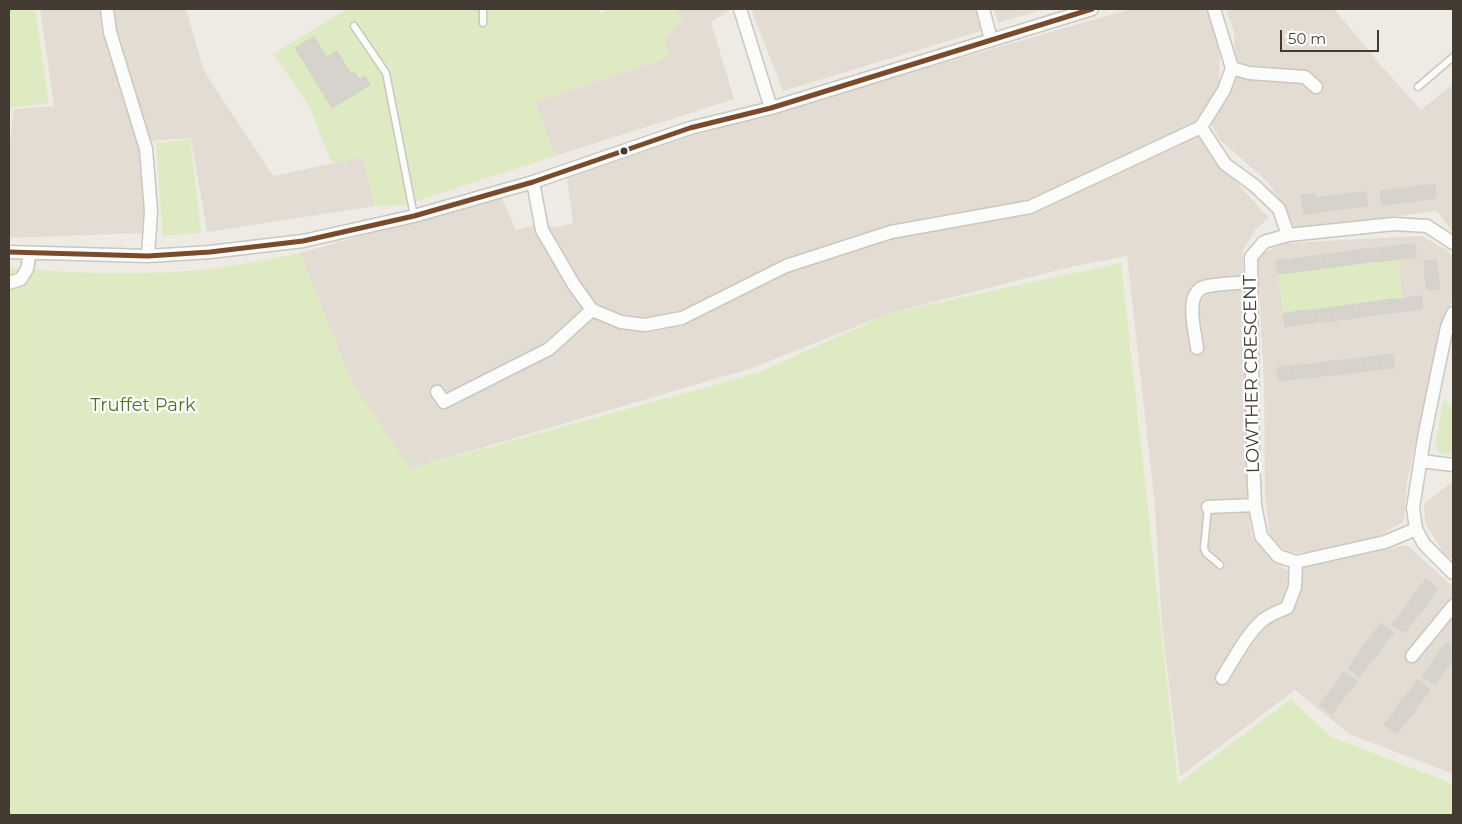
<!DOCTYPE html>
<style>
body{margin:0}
#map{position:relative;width:1462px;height:824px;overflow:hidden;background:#eeebe5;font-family:Montserrat,sans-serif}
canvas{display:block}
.frame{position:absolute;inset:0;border:10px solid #433b32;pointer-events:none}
.scale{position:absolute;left:1280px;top:30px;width:99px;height:22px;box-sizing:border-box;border:2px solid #433b32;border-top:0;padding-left:6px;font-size:15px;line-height:18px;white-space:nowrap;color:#433b32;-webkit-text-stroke:4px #fff;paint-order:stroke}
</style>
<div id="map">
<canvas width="1462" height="824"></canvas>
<div class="frame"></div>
<div class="scale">50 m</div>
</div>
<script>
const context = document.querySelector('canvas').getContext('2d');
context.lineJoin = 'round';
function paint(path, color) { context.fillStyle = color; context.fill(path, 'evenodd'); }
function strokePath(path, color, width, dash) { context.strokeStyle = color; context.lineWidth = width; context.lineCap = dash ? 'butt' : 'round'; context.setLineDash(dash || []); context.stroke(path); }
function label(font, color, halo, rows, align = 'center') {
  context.font = font + ' Montserrat,sans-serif'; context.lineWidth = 4.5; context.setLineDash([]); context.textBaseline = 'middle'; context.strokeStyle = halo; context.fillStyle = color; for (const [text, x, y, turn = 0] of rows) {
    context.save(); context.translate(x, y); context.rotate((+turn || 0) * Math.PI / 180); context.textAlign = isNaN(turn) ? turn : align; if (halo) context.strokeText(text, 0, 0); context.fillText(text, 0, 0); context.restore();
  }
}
paint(new Path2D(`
 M40 9H186L204 71 273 176 363 157 375 206 207 232 191 138 150 141 142 233 9 238V148L14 109 54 106Z
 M675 9H732L711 22 734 99 555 156 535 102 668 57 665 39 681 18Z
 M751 9H975L984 30 783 91Z
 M994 9H1043L998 23Z
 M1131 9H1209L1220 43 1219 86 1200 133 1225 170 1269 218 1255 230 1243 250 1242 299 1251 536 1285 570 1407 545 1453 587V774L1349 734 1295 690 1180 776 1162 625 1155 507 1127 256 1066 268 890 313 752 368 410 469 352 384 300 253 501 197 516 230 537 225 557 227 573 223 567 178 694 135Z
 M1226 9H1334L1378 62 1421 110 1453 84V233L1437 211 1296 229 1268 182 1220 140 1211 123 1236 76 1234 31Z
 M1422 236 1446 250 1453 257V301L1446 311 1407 481 1404 521 1375 539 1318 552 1288 553 1270 538 1265 495 1264 385 1258 263 1261 254 1285 243Z
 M1453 481V560L1444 554 1425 522 1424 504Z`), '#e3dcd2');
paint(new Path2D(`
 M9 9H35L49 103 9 108Z
 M348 9H596L602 13 609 9H675L681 18 665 39 668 57 535 102 555 156 404 205 375 206 363 157 332 164 309 105 273 54Z
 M190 139 201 233 163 236 156 143Z
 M300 253 352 384 410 469 758 373 890 313 1121 263 1178 784 1291 699 1331 737 1453 784V815H9V267C75 274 144 276 210 269 240 265 270 259 300 253Z
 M1398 259 1403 299 1283 314 1278 274Z
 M1444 398 1453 411V454L1439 453 1435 446Z`), '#deeac2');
const building = new Path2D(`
 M314 37 327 57 337 51 351 74 354 72 359 79 365 76 370 85 332 108 295 48Z
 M1435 185 1436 198 1423 200 1421 186Z
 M1421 186 1423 200 1409 202 1407 188Z
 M1407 188 1409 202 1395 203 1393 190Z
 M1393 190 1395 203 1382 205 1380 191Z
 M1366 192 1368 206 1350 208 1348 194Z
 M1315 194V198H1319L1321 212 1304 214 1301 195Z
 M1348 194 1350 208 1335 210 1333 196Z
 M1333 196 1335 210 1321 212 1319 198Z
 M1415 244 1416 257 1398 259 1396 246Z
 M1396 246 1398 259 1384 261 1382 248Z
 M1382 248 1384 261 1369 262 1367 249Z
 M1367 249 1369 262 1355 264 1353 251Z
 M1353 251 1355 264 1340 266 1338 253Z
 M1338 253 1340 266 1325 268 1324 255Z
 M1324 255 1325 268 1311 270 1309 257Z
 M1309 257 1311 270 1296 272 1295 259Z
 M1295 259 1296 272 1278 274 1276 261Z
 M1436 260 1438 274 1425 276 1424 262Z
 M1438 274 1440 289 1427 290 1425 276Z
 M1421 296 1423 309 1405 311 1403 299Z
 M1403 299 1405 311 1390 313 1388 300Z
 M1388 300 1390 313 1375 315 1374 302Z
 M1374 302 1375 315 1361 317 1359 304Z
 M1359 304 1361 317 1347 319 1345 306Z
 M1345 306 1347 319 1332 321 1330 308Z
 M1330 308 1332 321 1317 322 1316 310Z
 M1316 310 1317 322 1303 324 1301 311Z
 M1301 311 1303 324 1285 327 1283 314Z
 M1393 355 1394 368 1380 369 1378 356Z
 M1378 356 1380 369 1365 371 1364 358Z
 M1364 358 1365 371 1351 373 1349 360Z
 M1349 360 1351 373 1336 375 1335 361Z
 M1335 361 1336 375 1322 376 1320 363Z
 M1320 363 1322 376 1307 378 1306 365Z
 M1306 365 1307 378 1293 379 1291 366Z
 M1291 366 1293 379 1278 381 1277 368Z
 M1426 579 1438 589 1430 600 1418 590Z
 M1418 590 1430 600 1422 611 1409 602Z
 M1409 602 1422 611 1413 622 1401 613Z
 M1401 613 1413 622 1405 633 1392 624Z
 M1381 623 1394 633 1385 644 1373 634Z
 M1373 634 1385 644 1377 655 1364 646Z
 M1447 642 1453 647V660L1451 663 1439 653Z
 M1364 646 1377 655 1368 666 1356 657Z
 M1439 653 1451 663 1443 674 1431 665Z
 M1356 657 1368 666 1360 677 1348 668Z
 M1431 665 1443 674 1435 685 1422 676Z
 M1344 672 1357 681 1349 692 1336 683Z
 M1418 680 1430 690 1422 701 1410 691Z
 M1336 683 1349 692 1340 703 1328 694Z
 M1410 691 1422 701 1414 712 1401 702Z
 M1328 694 1340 703 1332 714 1319 705Z
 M1401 702 1414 712 1405 723 1393 714Z
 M1393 714 1405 723 1397 734 1384 725Z`);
paint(building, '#d6d2cc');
strokePath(building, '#d6d2cb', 1);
const service = new Path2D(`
 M483 9V23
 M354 26 386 73 414 216
 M1418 87 1453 57
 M1208 507 1204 548 1206 553 1220 565`);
const minor = new Path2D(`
 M107 9 110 32 146 149 151 211 148 256
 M740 9 771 108
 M983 9 991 40
 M1232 68 1249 73 1305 77 1316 87
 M1201 127 1225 164 1255 186 1279 209 1288 235
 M533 182 542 230 574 285 592 310 621 322 645 325 682 318 786 266 891 232 1030 207 1201 127 1224 90 1232 68 1214 9
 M9 252 148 256 210 252 303 241 414 216 533 182 690 128 771 108 1092 9
 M9 283 21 279 27 269 30 253
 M1453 313 1447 327 1437 374 1424 438 1413 508 1416 529 1424 544 1453 573
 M1197 348C1195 331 1184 294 1204 287 1212 284 1240 283 1251 282
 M437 392 444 402 549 349 592 310
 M1421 461 1453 465
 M1208 507 1255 505
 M1416 529 1385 542 1296 562 1278 556 1261 536 1255 505 1253 460 1251 257 1264 242 1288 235 1394 224 1427 226 1453 243
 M1412 656 1453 606
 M1222 678C1233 661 1247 633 1263 620 1271 614 1279 611 1287 608L1295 587 1296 562`);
strokePath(service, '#cac7c1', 9);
strokePath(minor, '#cac7c1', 15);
strokePath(service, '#fcfcfb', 6);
strokePath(minor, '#fcfcfb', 12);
strokePath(new Path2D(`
 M9 252 148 256 210 252 303 241 414 216 533 182 690 128 771 108 1092 9`), '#7a4b2a', 5);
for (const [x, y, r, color] of [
 [624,151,4.5,"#433b32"]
]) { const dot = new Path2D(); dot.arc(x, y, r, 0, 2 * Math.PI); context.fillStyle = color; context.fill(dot); strokePath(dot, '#fff', 2); }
label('18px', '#433b32', '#fff', [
 ["LOWTHER CRESCENT",1252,374,-91]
]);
label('18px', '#487822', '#fff', [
 ["Truffet Park",143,406]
]);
</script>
